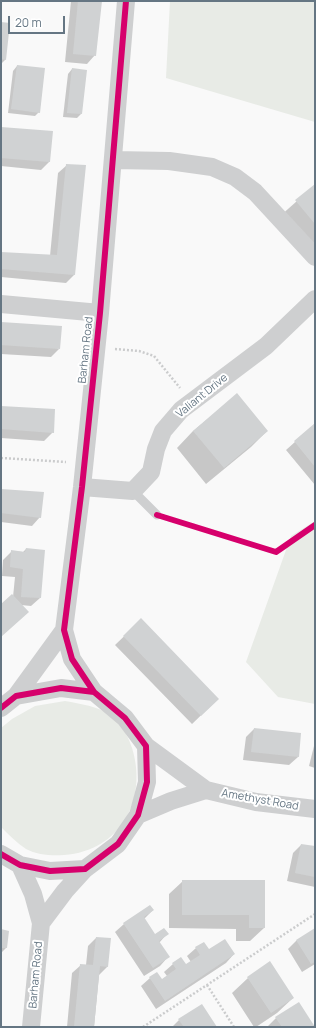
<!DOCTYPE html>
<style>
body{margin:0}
#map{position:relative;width:316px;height:1028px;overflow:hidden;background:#f9f9f9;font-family:Manrope,sans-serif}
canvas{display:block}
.frame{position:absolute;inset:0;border:2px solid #657683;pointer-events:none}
.scale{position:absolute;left:8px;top:16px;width:57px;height:18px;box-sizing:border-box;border:2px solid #657683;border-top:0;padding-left:5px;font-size:12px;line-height:14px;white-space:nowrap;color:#657683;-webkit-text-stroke:3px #fff;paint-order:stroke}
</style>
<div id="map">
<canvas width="316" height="1028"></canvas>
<div class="frame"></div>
<div class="scale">20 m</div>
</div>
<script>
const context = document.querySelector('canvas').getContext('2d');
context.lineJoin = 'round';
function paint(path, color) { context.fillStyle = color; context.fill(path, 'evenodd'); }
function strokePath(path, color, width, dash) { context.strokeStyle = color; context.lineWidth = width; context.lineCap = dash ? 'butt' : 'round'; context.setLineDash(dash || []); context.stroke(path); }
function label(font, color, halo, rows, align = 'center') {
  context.font = font + ' Manrope,sans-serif'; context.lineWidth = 4; context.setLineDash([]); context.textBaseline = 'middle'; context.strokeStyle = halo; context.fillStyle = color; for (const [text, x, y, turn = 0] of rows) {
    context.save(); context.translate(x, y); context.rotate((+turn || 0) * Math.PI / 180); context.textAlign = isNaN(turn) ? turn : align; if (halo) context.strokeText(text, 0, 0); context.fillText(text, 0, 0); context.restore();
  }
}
paint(new Path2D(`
 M170 1H315V122L166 78Z
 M315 521V704L278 697 246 662 291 536Z
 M65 701C81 704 97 706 111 715 121 722 128 736 132 748 148 799 121 851 64 855 52 856 37 855 26 849 17 843 9 835 1 827V728L12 719 35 706Z`), '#e8ebe6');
paint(new Path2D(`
 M71 1H101L95 55 87 64 65 62Z
 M1 23 5 60 1 64Z
 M17 66 39 112 35 116 8 113 13 71Z
 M72 69 81 114 77 118 63 117 68 74Z
 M1 128 50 161 41 170 1 166Z
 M67 165 85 166 74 275 66 283 1 277V253L50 256 58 173Z
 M315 185V245L279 217Z
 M1 323 59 349 51 357 1 354Z
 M237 395 267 431 251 447 206 484 177 448 193 431Z
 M1 407 53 432 44 441 1 438Z
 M314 425 315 426V485L286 450Z
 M1 490 40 517 32 526 1 522Z
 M26 549 40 598 31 606 21 605 1 637V605L13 597 15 577 2 576 3 560 12 551 23 552Z
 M141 620 218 699 192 724 115 645Z
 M254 729 300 734 298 757 289 765 243 760 246 737Z
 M315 742V768L309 766Z
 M301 845 315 847V887L287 881 293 853Z
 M183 881H264V928L250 941H236V929L169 928V894Z
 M150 906 153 910 144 919 154 936 167 934 159 943 168 957 160 966 144 976 115 932 124 924Z
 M315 929V964L302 972 288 949 296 941Z
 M1 930 6 948 1 953Z
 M96 938 108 966 99 975 94 1027H67L72 973 81 965H86L88 946Z
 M196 948 234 954 226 963 156 1009 141 986 150 978 162 980 167 976 164 972 173 964 186 965 191 962 187 956Z
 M248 978 293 998 277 1013 256 1027H254L232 993Z
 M276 1018 314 1027H267Z
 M179 1020 216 1027H172Z`), '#0003');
paint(new Path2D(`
 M78 1H102L96 56 73 54Z
 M1 22 10 23 6 60 1 59Z
 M17 65 45 68 40 113 11 109Z
 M72 68 87 70 82 114 67 113Z
 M1 127 53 131 50 162 1 158Z
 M66 164 86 165 75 275 1 269V252L57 255Z
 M315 184V224L295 200Z
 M1 322 62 326 60 349 1 345Z
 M237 393 268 431 224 468 193 431Z
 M1 406 55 409 54 433 1 429Z
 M315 423V467L294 441Z
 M1 489 44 492 41 518 1 513Z
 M26 548 45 550 41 598 21 597 23 569 10 567 11 550 25 552Z
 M12 594 29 612 1 637V604Z
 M141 618 219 699 201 716 123 636Z
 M254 728 301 733 299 757 251 752Z
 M301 844 315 846V877L295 873Z
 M182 880H265V928H249V915H182Z
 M150 905 154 910 144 917 155 934 164 928 169 934 159 941 170 957 153 968 123 923Z
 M315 928V962L311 964 296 940Z
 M1 929 9 931 7 948H1Z
 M96 937 111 938 108 967 100 966 94 1027H74L80 964 93 965Z
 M225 939 235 954 165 1001 149 977 157 972 162 979 176 969 172 963 181 957 186 964 200 955 195 947 204 942 209 949Z
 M270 961 294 998 271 1013 247 977Z
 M299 1002 315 1027H282L275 1017Z
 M202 1004 217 1027H184L178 1019Z`), '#d0d2d3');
strokePath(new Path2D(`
 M115 349 139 351 154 356 180 388
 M1 458 66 462
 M207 985 234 1027
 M143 1027 315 914`), '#cbcccd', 2.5, [2, 2]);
strokePath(new Path2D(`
 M133 491 157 515`), '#cecfd0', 9);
strokePath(new Path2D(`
 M114 160 169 161 212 167 235 177 255 192 315 257
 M1 304 100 313
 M82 487 133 491 151 472 156 449 163 431 181 410 266 346 315 299
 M94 692 72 659 64 630 82 487 100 313 126 1
 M16 696 64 630
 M1 708 16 696 61 688 94 692 125 718 146 746 147 782 138 815 118 844 85 869 50 871 20 865 1 854
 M146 746 206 790 256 802 315 809
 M138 815 171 801 206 790
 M20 865 33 894 41 923 31 1027
 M41 923 65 891 85 869`), '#cecfd0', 18);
strokePath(new Path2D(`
 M157 515 276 552 315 525
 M94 692 72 659 64 630 82 487 100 313 126 1
 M1 708 16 696 61 688 94 692 125 718 146 746 147 782 138 815 118 844 85 869 50 871 20 865 1 854`), '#d6006c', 6);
label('11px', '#657683', '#fff', [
 ["Barham Road",86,350,-84],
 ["Valiant Drive",202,396,-39],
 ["Amethyst Road",260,800,10],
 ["Barham Road",36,975,-85]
]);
</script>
